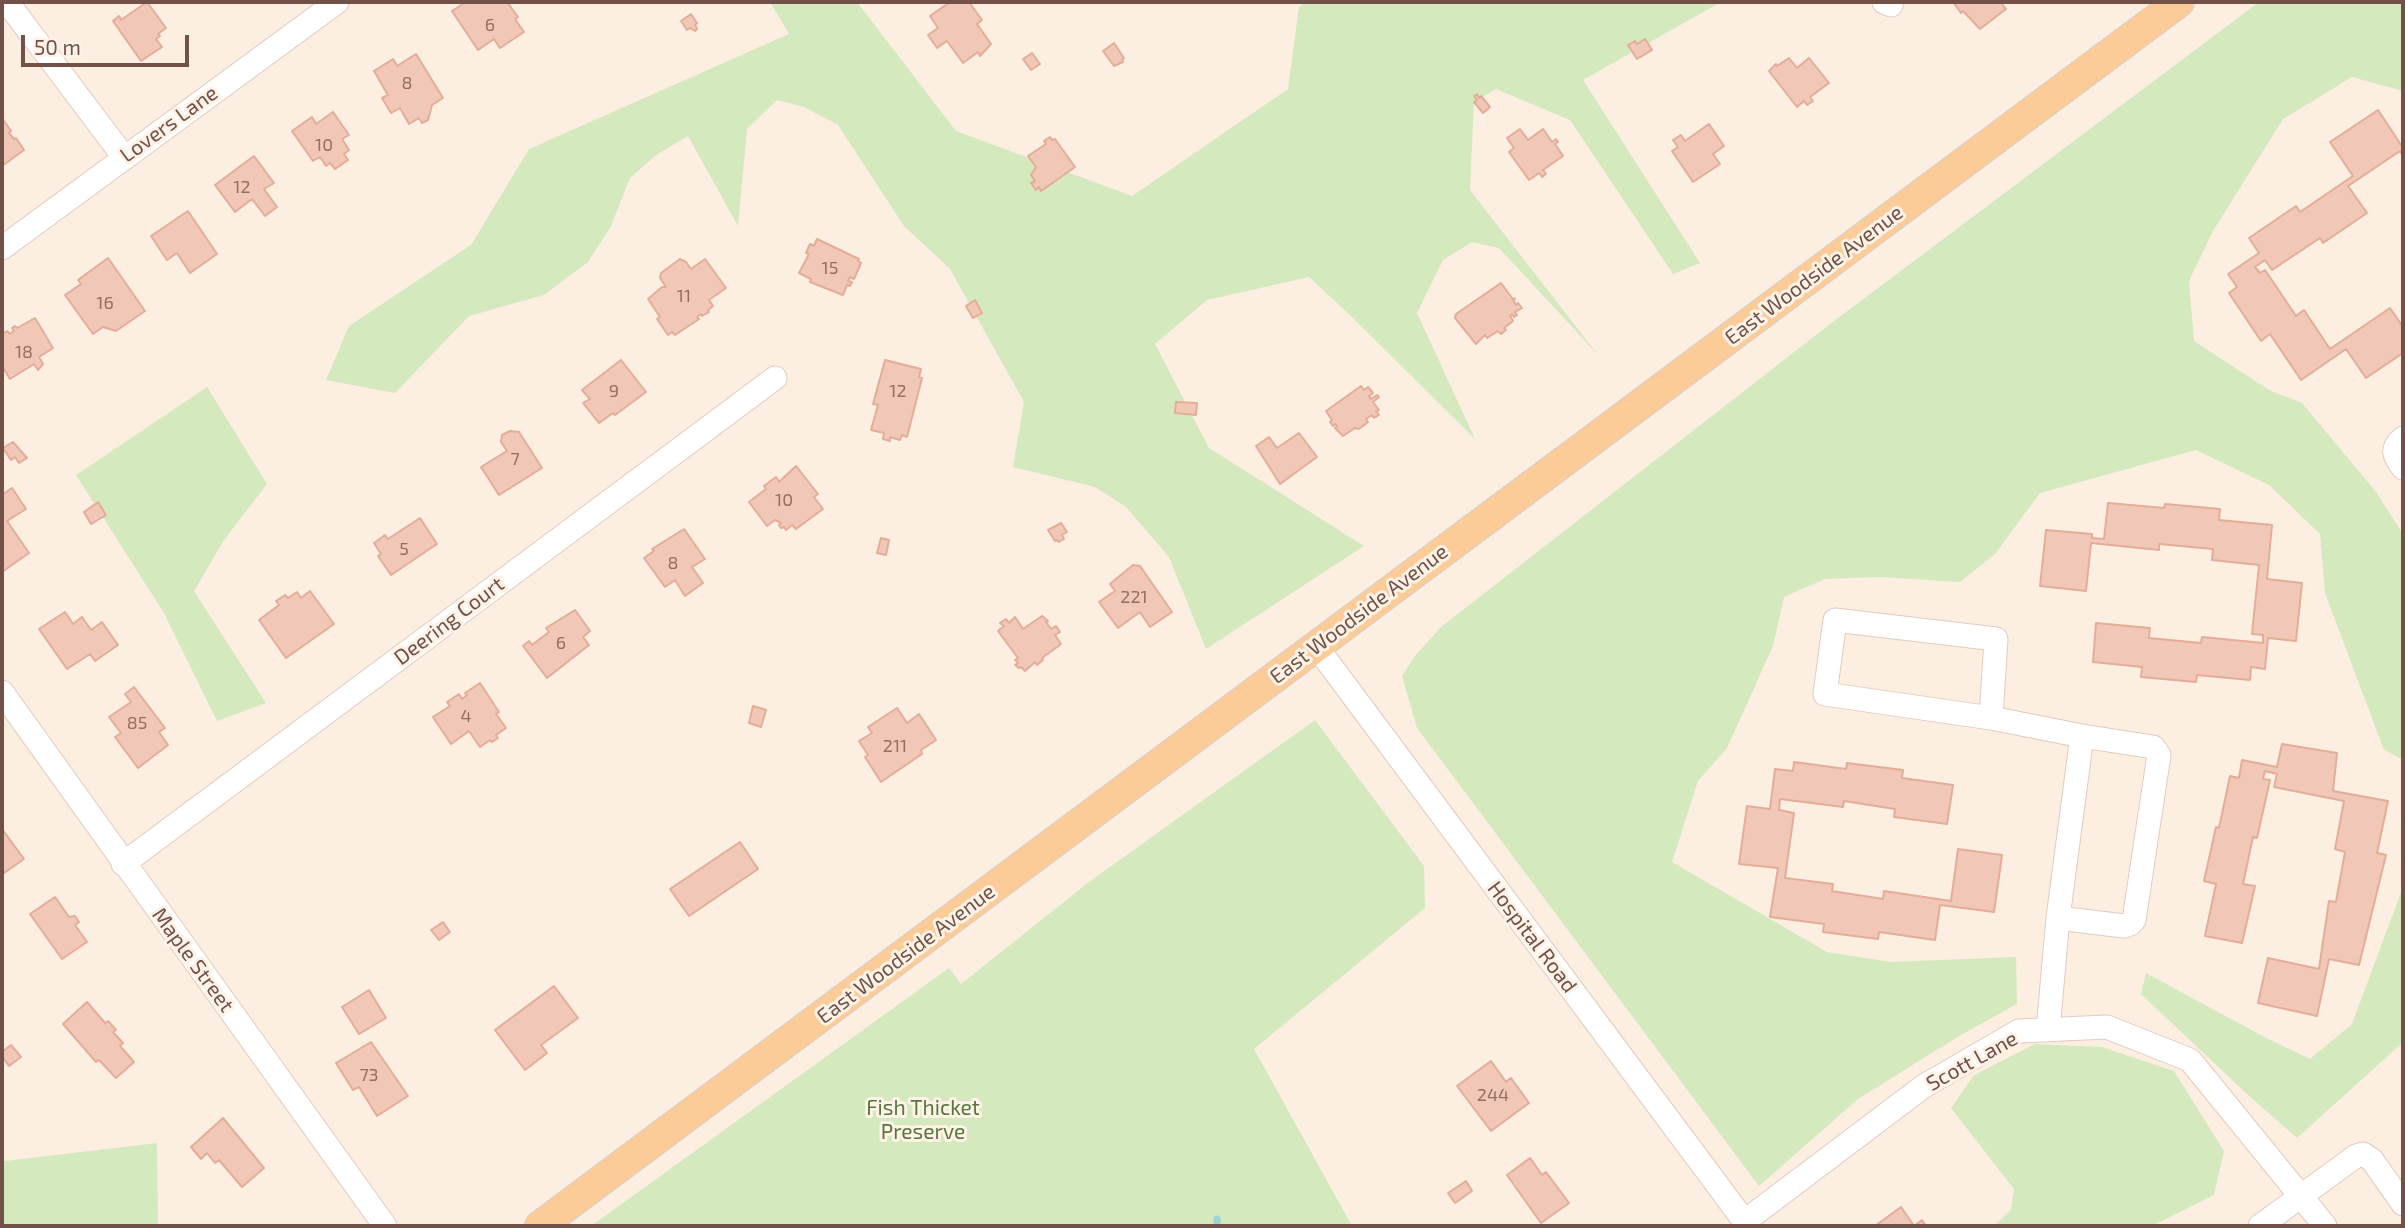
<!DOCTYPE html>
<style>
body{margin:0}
#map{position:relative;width:2405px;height:1228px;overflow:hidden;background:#fceee0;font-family:"Exo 2",sans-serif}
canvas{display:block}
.frame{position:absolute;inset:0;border:4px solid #725248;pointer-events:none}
.scale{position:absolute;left:21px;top:35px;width:168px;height:32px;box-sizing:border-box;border:4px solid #725248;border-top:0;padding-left:9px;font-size:21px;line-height:24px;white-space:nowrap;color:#725248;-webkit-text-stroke:5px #fff2e6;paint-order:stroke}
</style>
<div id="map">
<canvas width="2405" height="1228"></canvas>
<div class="frame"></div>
<div class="scale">50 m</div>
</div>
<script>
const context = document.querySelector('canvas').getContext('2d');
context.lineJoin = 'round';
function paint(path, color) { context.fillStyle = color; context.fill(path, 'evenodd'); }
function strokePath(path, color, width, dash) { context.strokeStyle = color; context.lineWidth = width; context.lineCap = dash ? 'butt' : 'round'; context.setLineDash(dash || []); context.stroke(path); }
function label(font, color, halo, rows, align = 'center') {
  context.font = font + ' "Exo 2",sans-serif'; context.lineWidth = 6; context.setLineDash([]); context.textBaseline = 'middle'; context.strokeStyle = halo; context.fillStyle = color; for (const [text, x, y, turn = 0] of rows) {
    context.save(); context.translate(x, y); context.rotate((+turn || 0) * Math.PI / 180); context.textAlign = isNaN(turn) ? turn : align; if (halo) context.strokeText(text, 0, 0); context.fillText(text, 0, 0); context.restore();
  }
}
paint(new Path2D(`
 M770 2H857L956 131 1132 196 1288 89 1299 7 1305 2H1721L1583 80 1700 263 1673 274 1570 120 1496 89 1474 102 1470 190 1598 355 1499 248 1472 242 1443 260 1417 313 1475 439 1352 317 1309 277 1207 300 1155 344 1209 448 1364 546 1206 649 1169 557 1126 507 1095 487 1013 467 1024 402 950 269 904 226 838 125 804 107 777 100 747 129 738 226 688 136 656 155 630 178 610 228 588 262 544 295 469 316 395 393 326 380 349 326 471 245 529 149 789 34Z
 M2259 2H2403V91L2352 77 2283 119 2213 231 2189 281 2194 341 2269 390 2302 403 2376 492 2403 534V766V760L2384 750 2325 593 2320 534 2269 485 2196 450 2040 493 1995 554 1960 582 1881 577 1825 579 1784 597 1773 646 1727 748 1698 781 1672 862 1827 952 1891 962 2016 957 2017 1004 1959 1036 1858 1099 1759 1186 1417 728 1402 676 1415 656 1441 627 1830 324Z
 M207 387 267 484 224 540 194 591 266 703 217 721 164 613 76 475Z
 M1315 720 1424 866 1425 908 1254 1049 1352 1226H591L949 968 961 984 1089 882Z
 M2403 887V1023L2401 1044 2297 1138 2249 1096 2141 994 2146 973 2268 1039 2310 1059 2352 1024Z
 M2035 1044 2102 1047 2174 1071 2224 1151 2214 1195 2152 1226H1994L2011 1210 2014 1189 1951 1108 1974 1075Z
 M157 1143 158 1226H2V1159L5 1161Z`), '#d5e9bf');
strokePath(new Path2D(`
 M1217 1226V1219`), '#9bd4d7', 7);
const building = new Path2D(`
 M147 2 166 28 158 34 160 36 156 39 162 47 141 61 113 21 119 16 121 20Z
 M466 2H507L518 17 515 19 524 32 500 48 494 39 478 50 452 11Z
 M950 2H969L982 20 977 24 991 44 980 56 978 52 963 63 947 41 937 48 928 35 938 28 930 16Z
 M1953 2H2000L2006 9 1980 29 1963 11 1961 13Z
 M691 14 697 23 695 25 697 29 695 31 690 28 687 30 681 21Z
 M1645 39 1652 50 1637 59 1628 45 1635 41 1637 44Z
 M1114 43 1124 58 1122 60 1123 62 1114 66 1103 51Z
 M1032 53 1040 64 1031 70 1023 59Z
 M416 54 443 98 432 105 428 120 422 123 419 118 409 124 400 108 391 113 382 98 388 95 374 71 393 59 397 66Z
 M1789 58 1797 68 1809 58 1829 83 1810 97 1813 101 1807 105 1804 101 1797 107 1769 71 1776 64 1777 66Z
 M1477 94 1479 98 1481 96 1490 107 1483 113 1474 102 1477 100 1474 96Z
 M2378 110 2403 148V156L2400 151 2348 186 2367 213 2323 243 2320 238 2272 270 2265 260 2255 267 2260 273 2265 270 2296 316 2304 310 2330 349 2390 308 2403 327V353L2366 378 2346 349 2301 380 2270 334 2261 341 2229 293 2237 287 2228 274 2259 253 2249 238 2296 206 2300 212 2353 176 2330 142Z
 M333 112 349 135 342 139 349 150 344 154 348 160 335 169 330 163 326 166 320 157 313 161 292 131 312 117 316 124Z
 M2 118 11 131 9 133 14 139 16 138 24 150 2 166Z
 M1709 124 1724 146 1713 154 1720 164 1693 182 1672 151 1678 147 1673 140 1681 135 1685 141Z
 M1520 129 1528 140 1543 129 1552 142 1556 139 1558 142 1555 144 1563 156 1543 170 1546 174 1542 177 1539 173 1529 180 1509 152 1514 148 1507 138Z
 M1050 137 1052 140 1055 139 1075 167 1041 191 1039 187 1036 190 1031 183 1035 181 1031 175 1036 167 1028 156 1046 144 1044 141Z
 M254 156 274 183 264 189 277 207 265 216 252 199 235 212 215 185Z
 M188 211 217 254 190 273 177 253 167 260 151 236Z
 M817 239 859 259 858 261 861 263 854 279 850 277 848 281 852 282 850 286 847 285 843 295 810 282 811 279 799 273 809 254 806 253 810 244 814 246Z
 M108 258 145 311 116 331 103 327 93 334 65 295 81 284 78 280Z
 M680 259 686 262 691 269 705 259 726 288 709 300 713 306 708 310 709 312 702 316 701 314 697 317 699 319 675 335 672 332 668 335 657 319 660 317 648 299 662 287H666L660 278 661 273Z
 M1501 283 1512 298 1515 299 1513 300 1516 305 1518 303 1522 308 1515 312 1517 315 1514 317 1512 314 1510 316 1513 321 1504 328 1506 330 1501 334 1498 331 1487 338 1485 335 1476 344 1455 318 1456 314Z
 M975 300 982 313 973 318 966 306Z
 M35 318 53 348 39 357 43 364 38 370 34 364 10 379 2 366V334L7 331 10 334 14 331 12 328 15 326 17 328Z
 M621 360 646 392 615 415 613 413 599 423 583 403 590 399 582 390Z
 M885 360 921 369 919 377 922 378 907 437 902 435 900 440 890 437V441L883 439 884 433 871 430 878 405 873 404Z
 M1361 386 1364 390 1368 387 1373 393 1369 396 1371 399 1377 395 1379 397 1373 402 1379 410 1376 411 1379 415 1374 418 1372 415 1366 419 1368 422 1359 429 1355 428 1343 436 1335 428 1337 426 1335 424 1333 426 1330 422 1332 420 1326 411Z
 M1176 402 1197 403 1196 415 1175 413Z
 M510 431 519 432 542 468 499 495 481 467 507 451 501 442 502 435Z
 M1299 433 1317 457 1280 484 1256 446 1269 437 1277 448Z
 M13 442 27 458 19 463 15 457 11 460 3 448Z
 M796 466 818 494 814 497 823 509 796 529 792 525 786 530 784 527 781 528 779 525 781 523 775 520 767 526 749 502 766 489 764 486 776 477 779 482Z
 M12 488 26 509 7 521 29 553 2 572V495Z
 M98 502 106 515 91 524 84 512Z
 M2108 503 2164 508 2165 504 2220 509 2219 520 2272 525 2267 579 2302 583 2296 641 2268 638 2265 669 2251 667 2250 680 2197 675 2196 682 2141 677 2142 667 2093 662 2096 623 2150 628 2149 638 2201 643 2202 637 2263 643V635L2252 634 2259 565 2212 560 2213 549 2159 544V550L2091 543 2086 591 2040 586 2046 530 2092 534V538L2104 539Z
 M420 518 437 544 391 575 378 556 381 554 374 543 385 535 388 539Z
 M1061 523 1067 532 1062 535 1064 539 1059 542 1057 540 1055 541 1048 530Z
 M684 529 705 559 692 567 703 583 685 596 675 580 665 587 644 558 654 551 652 549Z
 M881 538 889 540 886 555 877 553Z
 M1133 565 1140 566 1172 612 1150 627 1140 612 1118 628 1099 602 1115 591 1110 584Z
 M310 591 334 624 286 658 259 620 279 605 276 601 285 595 288 598 297 592 301 598Z
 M575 610 590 631 583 637 589 645 547 678 523 646 529 641 532 645 549 632 546 628Z
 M65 612 73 624 82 617 91 630 102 622 118 645 95 661 90 654 67 669 39 629Z
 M1042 616 1048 621 1046 622 1051 629 1056 626 1060 632 1055 635 1061 644 1042 658 1043 660 1037 665 1035 662 1025 671 1021 667 1019 668 1015 665 1018 663 1015 660 1018 658 998 631 1004 626 1000 623 1006 619 1009 623 1015 617 1023 629Z
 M480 683 499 712 496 714 506 728 496 735 498 738 492 742 490 740 480 747 469 731 451 744 433 717 450 706 447 702 459 694 462 699 467 695 465 693Z
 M134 687 165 728 159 732 168 745 138 768 115 737 121 733 109 717 131 702 125 694Z
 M753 706 766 710 761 727 749 723Z
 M897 708 907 723 919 714 936 740 921 750 922 754 881 782 865 757 868 755 859 741 872 733 868 727Z
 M2282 744 2337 753 2333 791 2388 801 2377 853 2386 855 2359 965 2329 959 2317 1016 2258 1003 2268 958 2319 969 2329 901 2336 902 2345 852 2335 849 2344 801 2274 787 2277 774 2265 771 2263 779 2270 780 2257 838 2253 837 2243 884 2255 886 2242 943 2205 936 2216 884 2204 881 2216 827 2219 828 2230 776 2239 778 2242 760 2277 767Z
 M1794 762 1846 769 1847 763 1903 770 1902 778 1953 785 1947 824 1894 817 1895 809 1844 801 1843 807 1780 799 1779 810 1794 813 1785 878 1833 884 1832 891 1883 899 1884 891 1951 901 1958 849 2002 855 1994 912 1940 905 1935 940 1879 932 1878 939 1823 932 1824 924 1770 917 1778 868 1739 864 1747 806 1770 809 1775 769 1793 771Z
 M2 829 24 859 4 873 2 869Z
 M740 842 758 869 689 916 670 889Z
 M55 897 69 917 75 916 79 922 75 925 87 942 62 959 30 914Z
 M443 922 450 932 439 940 431 930Z
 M554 986 578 1018 541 1045 547 1053 525 1070 495 1030Z
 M369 990 386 1018 359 1034 342 1007Z
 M87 1002 105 1023 108 1021 116 1030 113 1032 123 1043 120 1046 134 1062 116 1078 99 1060 96 1062 63 1024Z
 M371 1042 408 1096 377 1116 359 1087 353 1090 336 1063Z
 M11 1045 21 1057 9 1066 2 1056V1052Z
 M1491 1061 1506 1082 1511 1078 1529 1103 1491 1131 1457 1086Z
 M223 1118 264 1168 242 1187 219 1160 215 1163 207 1153 201 1159 191 1147Z
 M1530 1158 1542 1175 1546 1172 1569 1203 1541 1223 1507 1175Z
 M1466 1181 1472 1191 1455 1203 1448 1193Z
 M1901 1207 1914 1226 1922 1220 1926 1226H1875Z`);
paint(building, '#f1c8b8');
strokePath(building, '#e4ad98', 2);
const minor = new Path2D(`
 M7 2 124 157
 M1884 2 1891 5
 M2 248 337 2
 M2403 438C2390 449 2394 455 2403 468
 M1316 646 1748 1226
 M2 692 385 1226
 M1991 718 1996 639 1835 620 1825 694 1991 718 2082 736 2153 747 2159 755 2134 920 2130 924 2124 926 2058 918 2048 1030
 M123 864 775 378
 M2058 918 2082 736
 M1745 1221 1924 1086 2019 1031 2107 1027 2190 1060 2325 1226
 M2260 1226 2356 1156 2363 1154 2372 1160 2403 1204`);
const major = new Path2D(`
 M540 1226 2179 2`);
strokePath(minor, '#e2cbbf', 25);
strokePath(major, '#d8cfcc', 32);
strokePath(minor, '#fff', 23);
strokePath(major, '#fbcb98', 30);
label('18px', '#927064', null, [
 ["6",490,25],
 ["8",407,83],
 ["10",324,145],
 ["12",242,187],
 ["15",830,268],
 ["11",684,296],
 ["16",105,303],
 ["18",24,352],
 ["9",614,391],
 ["12",898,391],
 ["7",515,459],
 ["10",784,500],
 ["5",404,549],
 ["8",673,563],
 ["221",1134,597],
 ["6",561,643],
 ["4",466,716],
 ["85",137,723],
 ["211",895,746],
 ["73",369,1075],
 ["244",1493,1095]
]);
label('21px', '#725248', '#fff2e6', [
 ["Lovers Lane",169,124,-36],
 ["East Woodside Avenue",1814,275,-37],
 ["East Woodside Avenue",1359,614,-37],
 ["Deering Court",449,621,-37],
 ["Hospital Road",1532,937,53],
 ["East Woodside Avenue",906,954,-37],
 ["Maple Street",193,960,54],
 ["Scott Lane",1972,1061,-29]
]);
label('21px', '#567840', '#fff2e6', [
 ["Fish Thicket",923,1108],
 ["Preserve",923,1132]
]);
</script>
